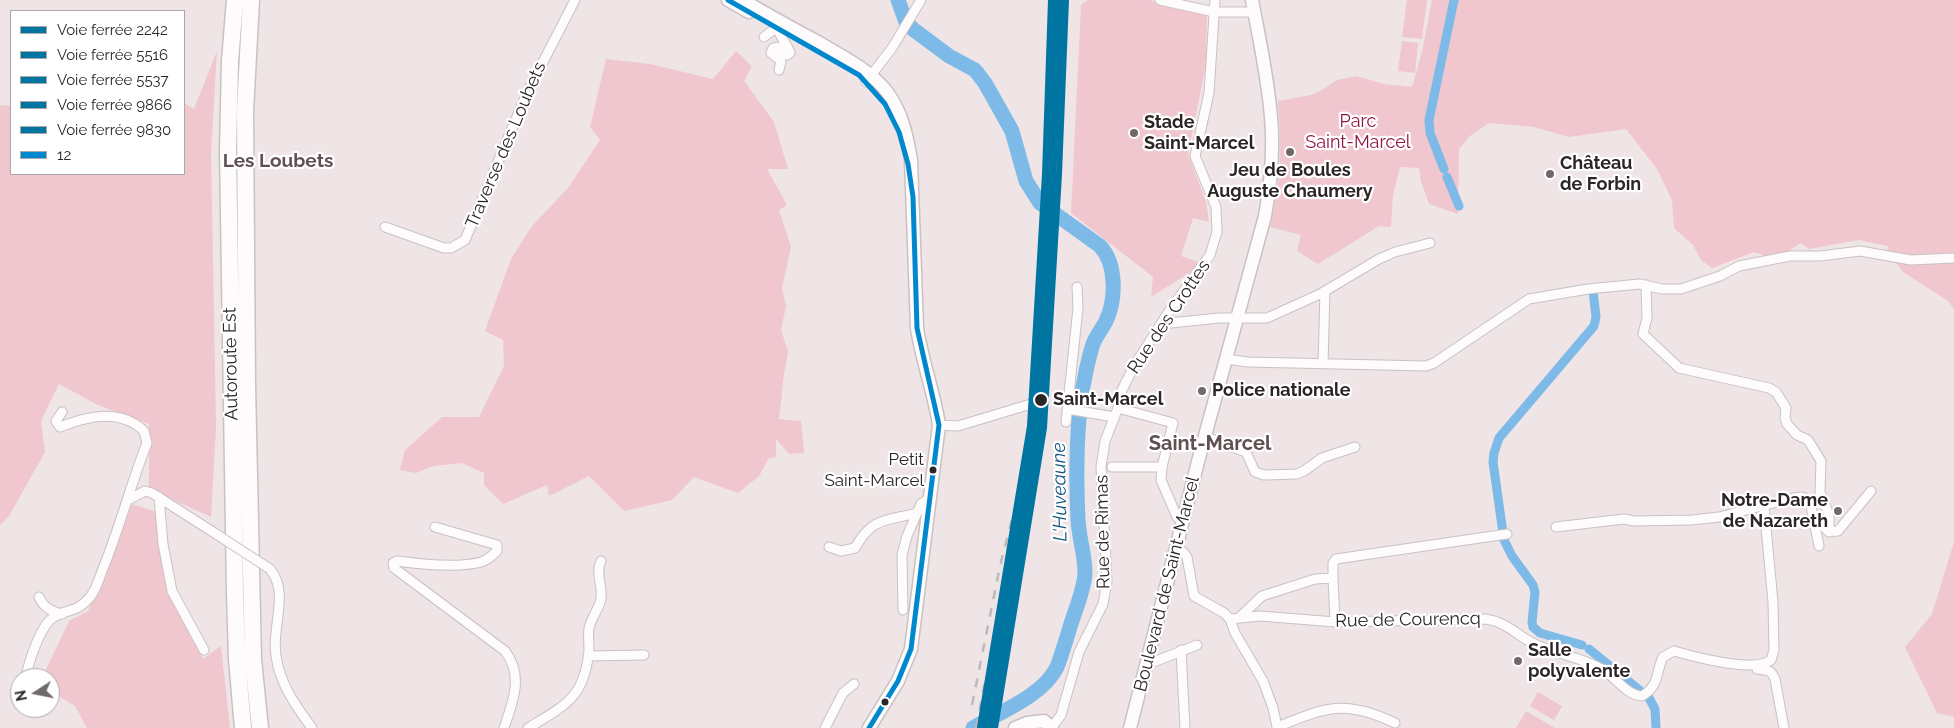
<!DOCTYPE html>
<meta charset="utf-8">
<style>
body{margin:0}
#map{position:relative;width:1954px;height:728px;overflow:hidden;background:#efe4e6;font-family:Raleway,sans-serif}
canvas{display:block}
.legend{position:absolute;left:10px;top:10px;width:175px;height:165px;box-sizing:border-box;background:#fff;border:1px solid #aba8a8;margin:0;padding:6px 9px;list-style:none;font-size:15px;color:#2c2526}
.legend li{display:flex;align-items:center;gap:10px;height:25px}
.legend b{width:25px;border:1px solid #aba8a8}
.north{position:absolute;left:10px;top:668px;width:50px;height:50px;box-sizing:border-box;background:#fff;border:1px solid #aba8a8;border-radius:50%;rotate:259deg;font-size:14px;font-weight:700;line-height:20px;text-align:center;color:#2c2526}
.north::after{content:'';display:block;margin:auto;width:18px;height:22px;background:#706869;clip-path:polygon(50% 0,100% 100%,50% 72%,0 100%)}
</style>
<div id="map">
<canvas width="1954" height="728"></canvas>
<ul class="legend">
<li><b style="height:6px;background:#0075a1"></b>Voie ferrée 2242</li>
<li><b style="height:6px;background:#0075a1"></b>Voie ferrée 5516</li>
<li><b style="height:6px;background:#0075a1"></b>Voie ferrée 5537</li>
<li><b style="height:6px;background:#0075a1"></b>Voie ferrée 9866</li>
<li><b style="height:6px;background:#0075a1"></b>Voie ferrée 9830</li>
<li><b style="height:6px;background:#0088ce"></b>12</li>
</ul>
<div class="north">N</div>
</div>
<script>
const context = document.querySelector('canvas').getContext('2d');
context.lineJoin = 'round';
function paint(path, color) { context.fillStyle = color; context.fill(path, 'evenodd'); }
function strokePath(path, color, width, dash) { context.strokeStyle = color; context.lineWidth = width; context.lineCap = dash ? 'butt' : 'round'; context.setLineDash(dash || []); context.stroke(path); }
function label(font, color, halo, rows, align = 'center') {
  context.font = font + ' Raleway,sans-serif'; context.lineWidth = 4.5; context.setLineDash([]); context.textBaseline = 'middle'; context.strokeStyle = halo; context.fillStyle = color; for (const [text, x, y, turn = 0] of rows) {
    context.save(); context.translate(x, y); context.rotate((+turn || 0) * Math.PI / 180); context.textAlign = isNaN(turn) ? turn : align; if (halo) context.strokeText(text, 0, 0); context.fillText(text, 0, 0); context.restore();
  }
}
paint(new Path2D(`
 M1088 0H1149L1185 9 1207 13 1206 65 1188 154 1206 202 1209 222 1193 218 1181 256 1199 262 1197 268 1151 297 1153 277 1071 213 1081 5Z
 M1407 0H1427L1422 39 1402 37Z
 M1432 0H1954V309L1948 301 1903 272 1887 251 1888 246 1859 240 1809 249 1801 243 1785 253 1769 257 1754 252 1712 268 1701 260 1693 245 1674 228 1672 200 1657 169 1626 129 1569 137 1534 127 1489 123 1470 136 1459 149 1458 214 1429 204 1421 181 1419 168 1400 167 1393 196 1391 227 1379 226 1318 264 1297 251 1301 235 1270 227C1281 185 1282 144 1278 101L1311 95 1322 90 1337 80 1356 76 1384 84 1412 87 1422 52Z
 M1402 41 1418 43 1415 73 1398 71Z
 M217 51 211 152 216 427 211 517 149 489V424L98 405 59 384 41 421 45 452 9 516 0 525V105L11 106V174H184V103L194 109Z
 M736 51 752 66 744 81 774 122 788 169H767L787 205 779 210 791 247 782 288 786 306 781 330 788 351 784 375 779 419 801 421 804 453 789 454 776 439V457L769 458 759 476 738 493 694 477 672 500 624 511 589 476 549 496 547 485 503 504 484 485V473L462 463 433 466 416 473 400 470 405 450 442 417H479L504 366 503 340 485 331 511 259 532 226 568 188 600 140 590 127 606 59 650 64 713 79Z
 M132 504 157 512 170 596 203 659 221 646 230 728H87L75 706 50 691V678H42L69 621 88 611Z
 M1954 542V717L1937 713 1905 647 1932 614Z
 M1538 692 1562 706 1554 720 1530 706Z
 M1526 711 1555 728H1516Z`), '#f0c7ce');
strokePath(new Path2D(`
 M1444 169 1430 133 1429 120 1454 0
 M1447 177 1459 206
 M1582 645 1540 633 1533 627 1532 622 1535 592 1533 585 1512 556 1504 540 1493 462 1494 453 1499 438 1594 326 1596 317 1593 291
 M1589 649 1649 698 1655 709 1656 728`), '#7ebae8', 9);
strokePath(new Path2D(`
 M898 0 906 22 914 30 949 56 975 70 985 83 1012 131 1026 181 1040 203 1100 246C1117 264 1116 300 1106 321 1102 329 1096 336 1093 344 1088 359 1085 376 1082 392 1076 434 1076 478 1078 520 1079 538 1085 555 1085 573 1084 591 1075 610 1070 627 1066 640 1062 654 1057 667 1043 696 1000 712 973 728`), '#7ebae8', 15);
const street = new Path2D(`
 M1160 0 1214 12H1255
 M764 37 777 27C779 36 789 47 790 53L787 55 777 47 773 48 771 53 781 61 779 70
 M866 82 892 48 921 0
 M385 227 444 248H451L465 240 527 93 575 0
 M1646 285 1647 318 1643 334 1676 365 1679 368 1769 388 1776 392 1786 408 1785 418 1787 424 1797 435 1808 440 1821 461 1820 492 1829 515V532
 M1161 324 1219 318H1267L1320 294 1379 259 1395 252 1430 243
 M1226 359 1248 362 1426 366 1434 363 1529 299 1588 289 1640 284 1662 289H1681L1720 276 1739 266 1790 256H1821L1860 251 1911 260 1954 258
 M1323 364 1325 291
 M1118 408 1173 423 1162 467 1161 480 1177 517 1182 522
 M1067 409 1114 417
 M1066 422 1078 308 1077 287
 M939 425 958 426 1031 404
 M1205 437 1246 452 1255 472 1264 475 1297 474 1304 471 1322 458 1355 447
 M1112 467H1162
 M159 497 163 544 172 591 204 650
 M128 500 145 491 152 493 213 532
 M1815 517C1827 523 1819 533 1838 531L1871 491
 M435 527 497 545V551C493 555 488 560 481 562 460 568 419 564 397 561L393 563 394 568 505 651C524 676 513 701 504 728
 M1556 527 1624 519 1634 521 1692 520 1719 517 1793 498 1802 497 1810 501 1819 546
 M829 547 841 551 855 548C872 517 886 521 917 513
 M1175 550 1183 552 1187 557 1194 596 1224 613 1230 619 1235 633 1263 681 1273 708 1277 727C1326 707 1345 699 1395 723
 M270 569C290 593 271 627 276 656 280 684 295 705 312 728
 M1333 578V563L1336 559 1507 534
 M39 597C44 608 51 611 62 614
 M903 610 902 555 907 536 917 513 921 504 931 497
 M1240 617 1262 596 1315 579 1333 578 1335 622
 M1230 619 1260 616 1335 622 1486 619C1510 623 1517 637 1537 645 1557 654 1579 657 1598 667 1614 674 1625 695 1642 696 1660 685 1655 674 1663 657L1674 651C1695 657 1754 673 1771 660L1774 650 1773 602 1764 506
 M1181 650 1185 728
 M588 656 644 655
 M1146 665 1197 645
 M1757 669C1767 671 1770 668 1775 679L1784 728
 M26 678C28 663 41 624 54 617 69 608 77 613 90 597 97 589 100 575 104 566 120 526 131 484 147 443L144 431C120 408 88 416 60 427L56 421 62 412
 M1052 727 1061 715 1079 652 1103 604 1107 581 1101 467 1105 441 1118 408 1121 392 1134 366 1170 310 1210 255 1217 232 1216 207 1195 156 1209 93 1215 0
 M528 728C566 705 584 698 589 651 589 643 588 635 589 628 591 618 599 609 601 599 603 586 595 573 601 561
 M825 728 843 693 854 684`);
const secondary = new Path2D(`
 M728 0 749 12
 M742 0C767 14 791 28 816 41 841 56 869 69 887 92 902 112 907 136 911 160L917 328C922 361 934 392 939 425L911 649 898 681 869 728
 M1015 728 1027 723 1044 721 1052 728
 M1130 728 1200 454 1265 216C1271 183 1274 150 1271 117 1268 78 1259 38 1252 0`);
const highway = new Path2D(`
 M235 0 230 61 228 151 235 593 237 659 243 728
 M251 0 245 111 247 385 253 660 260 728`);
strokePath(street, '#c9c1c2', 11);
strokePath(secondary, '#c9c1c2', 15);
strokePath(highway, '#c9c1c2', 19);
strokePath(street, '#fdfbfb', 9);
strokePath(secondary, '#fdfbfb', 12);
strokePath(highway, '#fdfbfb', 16);
strokePath(new Path2D(`
 M972 705 1000 566 1024 472 1032 427
 M976 728 985 681`), '#bdbabb', 2.5, [9, 9]);
const streetBridge = new Path2D(`
 M213 532 270 569`);
strokePath(streetBridge, '#c9c1c2', 11, []);
strokePath(streetBridge, '#fdfbfb', 9);
strokePath(new Path2D(`
 M728 0 859 75 885 104 899 132 908 164 913 197 917 328 939 425 911 649 898 681 869 728`), '#0088ce', 5);
strokePath(new Path2D(`
 M987 728 1037 427 1052 174 1059 0`), '#0075a1', 6);
strokePath(new Path2D(`
 M995 728 1044 428 1059 174 1066 0`), '#0075a1', 6);
strokePath(new Path2D(`
 M983 728 1023 495 1032 427 1039 342 1054 0`), '#0075a1', 6);
strokePath(new Path2D(`
 M980 727 1030 426 1045 174 1051 0`), '#0075a1', 6);
strokePath(new Path2D(`
 M991 728 1030 496 1039 428 1046 342 1061 0`), '#0075a1', 6);
for (const [x, y, r, color] of [
 [1134,133,5,"#706869"],
 [1290,152,5,"#706869"],
 [1550,174,5,"#706869"],
 [1202,391,5,"#706869"],
 [1041,400,7,"#2c2526"],
 [933,470,4.5,"#2c2526"],
 [1838,511,5,"#706869"],
 [1518,661,5,"#706869"],
 [885,702,4.5,"#2c2526"]
]) { const dot = new Path2D(); dot.arc(x, y, r, 0, 2 * Math.PI); context.fillStyle = color; context.fill(dot); strokePath(dot, '#fff', 2); }
label('17px', '#2c2526', '#fff', [
 ["Petit",924,460],
 ["Saint-Marcel",924,481]
], 'right');
label('18px', '#921642', '#fff', [
 ["Parc",1358,122],
 ["Saint-Marcel",1358,143]
]);
label('bold 18px', '#2c2526', '#fff', [
 ["Stade",1144,123],
 ["Saint-Marcel",1144,144],
 ["Château",1560,164],
 ["de Forbin",1560,185],
 ["Jeu de Boules",1290,171,"center"],
 ["Auguste Chaumery",1290,192,"center"],
 ["Police nationale",1212,391],
 ["Notre-Dame",1828,501,"right"],
 ["de Nazareth",1828,522,"right"],
 ["Salle",1528,651],
 ["polyvalente",1528,672]
], 'left');
label('18px', '#2c2526', '#fff', [
 ["Traverse des Loubets",506,145,-67],
 ["Rue des Crottes",1169,317,-56],
 ["Autoroute Est",231,364,-91],
 ["Rue de Rimas",1103,532,-91],
 ["Boulevard de Saint-Marcel",1167,584,-76],
 ["Rue de Courencq",1408,620,-1]
]);
label('bold 18px', '#2c2526', '#fff', [
 ["Saint-Marcel",1053,400]
], 'left');
label('bold 19px', '#605052', '#fff', [
 ["Les Loubets",278,161]
]);
label('italic 19px', '#125580', '#fff', [
 ["L'Huveaune",1060,492,-91]
]);
label('bold 20px', '#605052', '#fff', [
 ["Saint-Marcel",1210,444]
]);
</script>
